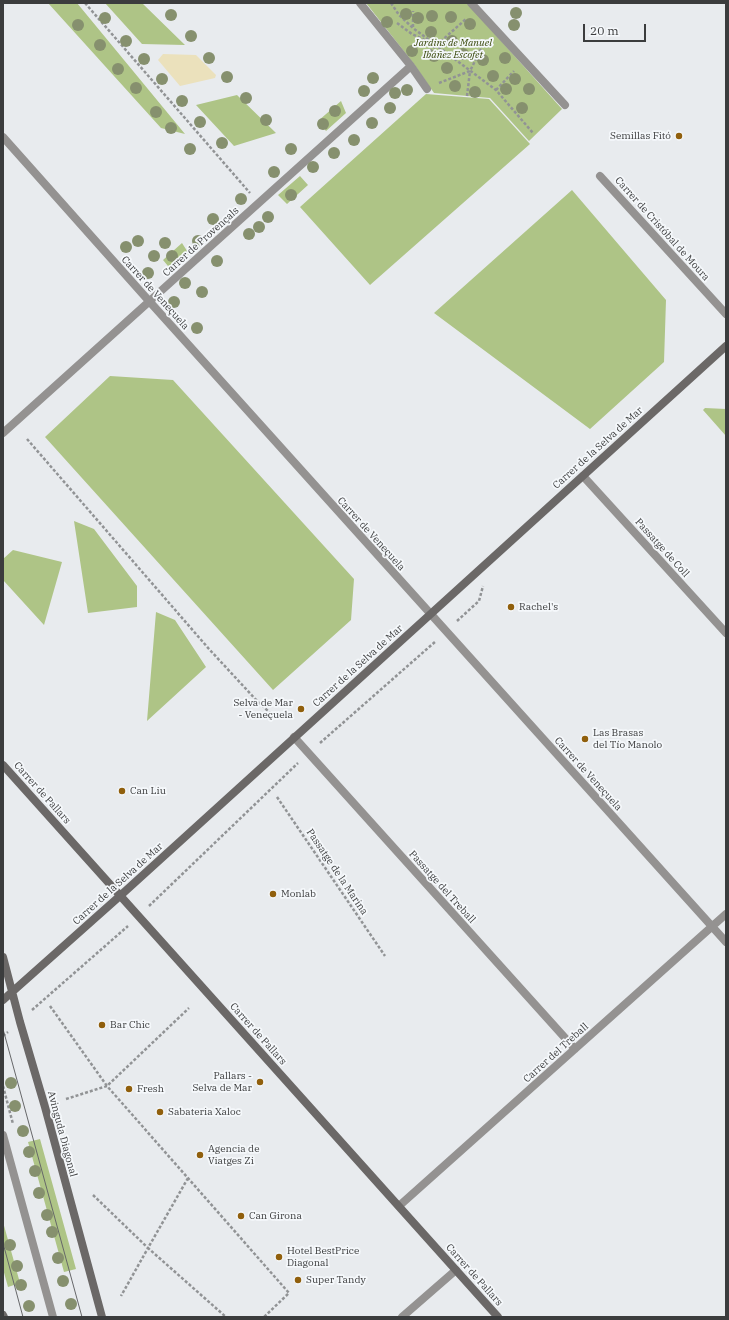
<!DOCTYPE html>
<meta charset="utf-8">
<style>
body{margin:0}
#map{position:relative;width:729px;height:1320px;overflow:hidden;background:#e8ebee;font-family:"IBM Plex Serif",serif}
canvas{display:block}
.frame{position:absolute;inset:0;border:4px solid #3b3c3d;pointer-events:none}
.scale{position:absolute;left:583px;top:24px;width:63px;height:18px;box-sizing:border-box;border:2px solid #3b3c3d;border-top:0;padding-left:5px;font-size:12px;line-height:14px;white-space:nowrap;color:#3b3c3d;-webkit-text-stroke:3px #f5f8fb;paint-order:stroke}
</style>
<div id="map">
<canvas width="729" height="1320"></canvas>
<div class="frame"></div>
<div class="scale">20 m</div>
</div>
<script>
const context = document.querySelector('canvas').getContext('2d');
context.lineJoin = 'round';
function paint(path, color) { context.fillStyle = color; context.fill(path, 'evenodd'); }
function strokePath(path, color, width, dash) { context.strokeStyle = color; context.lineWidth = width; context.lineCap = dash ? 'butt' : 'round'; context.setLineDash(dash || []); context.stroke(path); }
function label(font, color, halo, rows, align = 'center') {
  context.font = font + ' "IBM Plex Serif",serif'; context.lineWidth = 3.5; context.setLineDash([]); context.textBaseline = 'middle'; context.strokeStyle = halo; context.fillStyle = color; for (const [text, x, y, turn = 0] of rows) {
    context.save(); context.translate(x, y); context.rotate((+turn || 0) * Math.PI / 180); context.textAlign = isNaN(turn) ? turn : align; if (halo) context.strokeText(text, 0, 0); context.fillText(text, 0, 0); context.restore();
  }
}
paint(new Path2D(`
 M48 3H77L185 134 161 128Z
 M105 3H142L185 45 142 44Z
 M366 3H467L562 109 529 141 490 98 434 93 414 64Z
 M426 94 489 99 530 144 370 285 300 207Z
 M237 95 276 133 234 146 196 105Z
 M341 101 346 113 326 131 318 121Z
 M300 176 308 185 287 204 278 195Z
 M572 190 666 300 664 362 590 429 434 313Z
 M182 243 189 254 178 264 168 266 163 260Z
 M110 376 173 380 354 579 351 620 273 690 45 437Z
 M705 408 726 409V436L703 410Z
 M74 521 94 529 137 586V607L88 613Z
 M13 550 62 562 44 625 3 580V559Z
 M156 612 175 620 206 667 147 721Z
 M40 1139 76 1269 64 1272 28 1142Z
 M3 1222 20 1283 8 1287 3 1269Z`), '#aec486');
paint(new Path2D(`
 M163 54 196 55 216 75 215 78 180 86 158 60Z`), '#ebe1bc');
strokePath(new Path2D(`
 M85 3 250 193
 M391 3 399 15 413 28 496 90 533 133
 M397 23 412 34 431 43
 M413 27V11
 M422 58 466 19
 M439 83 470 71 486 39
 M496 90 514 71
 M467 96 470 71
 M27 439 209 649 259 703 275 717
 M457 621 479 601 483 586
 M320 743 436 641
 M277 797 385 956
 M149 906 298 763
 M50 1006 107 1086 189 1008
 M32 1010 128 926
 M3 1036 8 1032
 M3 1086 13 1124
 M66 1099 107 1086 289 1293 264 1317
 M188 1178 148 1248 226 1317
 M93 1195 148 1248 121 1296`), '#919395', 2.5, [3, 2]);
strokePath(new Path2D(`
 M600 176 726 314`), '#949291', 8);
strokePath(new Path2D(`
 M360 3 411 66 427 89
 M471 3 565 105
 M3 137 149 301 726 942
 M3 433 411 66
 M583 476 726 633
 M294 737 575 1049
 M3 1135 53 1317
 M399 1206 726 914
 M402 1317 456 1270`), '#949291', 8);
strokePath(new Path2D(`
 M3 765 498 1317
 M3 957 20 1022 45 1107 102 1317
 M3 1000 121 895 726 346
 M3 1315 4 1317`), '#6b6867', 8);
strokePath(new Path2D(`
 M3 1029 82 1317
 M3 1243 23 1317`), '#666769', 1);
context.fillStyle = '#86906e';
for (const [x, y] of [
 [516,13],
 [406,14],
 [171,15],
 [432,16],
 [451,17],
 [105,18],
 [418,18],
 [387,22],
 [470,24],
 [78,25],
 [514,25],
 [431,32],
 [191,36],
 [126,41],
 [452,41],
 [100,45],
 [412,51],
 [463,54],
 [434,56],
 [209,58],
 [505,58],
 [144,59],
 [483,60],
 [447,68],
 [118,69],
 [493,76],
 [227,77],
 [373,78],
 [162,79],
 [515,79],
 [455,86],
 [136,88],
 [506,89],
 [529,89],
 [407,90],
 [364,91],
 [475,92],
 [395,93],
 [246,98],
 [182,101],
 [390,108],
 [522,108],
 [335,111],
 [156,112],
 [266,120],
 [200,122],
 [372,123],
 [323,124],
 [171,128],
 [354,140],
 [222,143],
 [190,149],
 [291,149],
 [334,153],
 [313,167],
 [274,172],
 [291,195],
 [241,199],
 [268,217],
 [213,219],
 [259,227],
 [249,234],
 [138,241],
 [198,241],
 [165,243],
 [126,247],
 [154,256],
 [172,256],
 [217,261],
 [148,273],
 [185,283],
 [202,292],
 [174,302],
 [197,328],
 [11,1083],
 [15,1106],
 [23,1131],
 [29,1152],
 [35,1171],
 [39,1193],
 [47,1215],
 [52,1232],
 [10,1245],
 [58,1258],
 [17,1266],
 [63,1281],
 [21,1285],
 [71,1304],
 [29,1306]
]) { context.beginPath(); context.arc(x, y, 6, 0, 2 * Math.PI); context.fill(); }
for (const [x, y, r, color] of [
 [679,136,4,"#905f0c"],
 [511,607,4,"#905f0c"],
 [301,709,4,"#905f0c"],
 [585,739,4,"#905f0c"],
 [122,791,4,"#905f0c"],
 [273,894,4,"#905f0c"],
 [102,1025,4,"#905f0c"],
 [260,1082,4,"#905f0c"],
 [129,1089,4,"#905f0c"],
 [160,1112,4,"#905f0c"],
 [200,1155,4,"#905f0c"],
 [241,1216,4,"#905f0c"],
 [279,1257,4,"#905f0c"],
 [298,1280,4,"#905f0c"]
]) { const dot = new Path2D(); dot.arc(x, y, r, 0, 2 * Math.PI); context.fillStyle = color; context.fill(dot); strokePath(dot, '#f5f8fb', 1.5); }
label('italic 10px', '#354506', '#f5f8fb', [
 ["Jardins de Manuel",453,43],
 ["Ibáñez Escofet",453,55]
]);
label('10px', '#3b3c3d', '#f5f8fb', [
 ["Semillas Fitó",671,136,"right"],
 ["Rachel's",519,607],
 ["Selva de Mar",293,703,"right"],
 ["- Veneçuela",293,715,"right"],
 ["Las Brasas",593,733],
 ["del Tío Manolo",593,745],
 ["Can Liu",130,791],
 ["Monlab",281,894],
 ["Bar Chic",110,1025],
 ["Pallars -",252,1076,"right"],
 ["Selva de Mar",252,1088,"right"],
 ["Fresh",137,1089],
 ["Sabateria Xaloc",168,1112],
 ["Agencia de",208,1149],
 ["Viatges Zi",208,1161],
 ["Can Girona",249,1216],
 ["Hotel BestPrice",287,1251],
 ["Diagonal",287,1263],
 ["Super Tandy",306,1280]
], 'left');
label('10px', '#3b3c3d', '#f5f8fb', [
 ["Carrer de Cristóbal de Moura",662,229,48],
 ["Carrer de Provençals",201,242,-42],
 ["Carrer de Veneçuela",155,293,48],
 ["Carrer de la Selva de Mar",598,448,-42],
 ["Carrer de Veneçuela",371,534,48],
 ["Passatge de Coll",662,548,48],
 ["Carrer de la Selva de Mar",358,666,-42],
 ["Carrer de Veneçuela",588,774,48],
 ["Carrer de Pallars",42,793,48],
 ["Passatge de la Marina",337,872,56],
 ["Carrer de la Selva de Mar",118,884,-42],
 ["Passatge del Treball",442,887,48],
 ["Carrer de Pallars",258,1034,48],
 ["Carrer del Treball",556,1053,-42],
 ["Avinguda Diagonal",62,1134,75],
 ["Carrer de Pallars",474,1275,48]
]);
</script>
